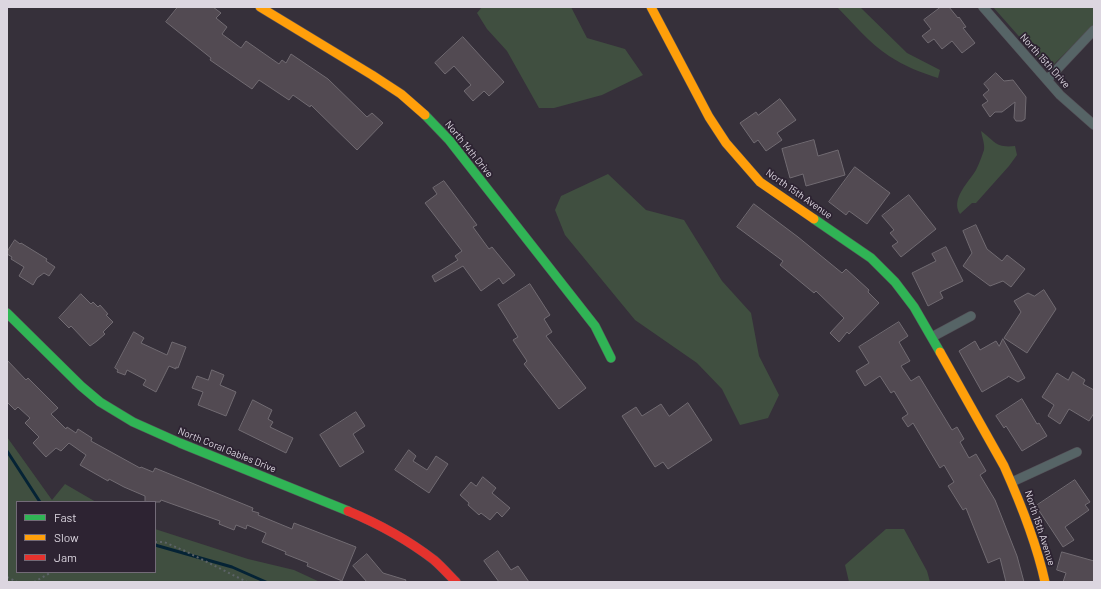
<!DOCTYPE html>
<style>
body{margin:0}
#map{position:relative;width:1101px;height:589px;overflow:hidden;background:#36303a;font-family:Barlow,sans-serif}
canvas{display:block}
.frame{position:absolute;inset:0;border:8px solid #dcd6e0;pointer-events:none}
.legend{position:absolute;left:16px;top:501px;width:140px;height:72px;box-sizing:border-box;background:#2d2332;border:1px solid #736b78;margin:0;padding:5px 7px;list-style:none;font-size:12px;color:#dcd6e0}
.legend li{display:flex;align-items:center;gap:8px;height:20px}
.legend b{width:20px;border:1px solid #736b78}
</style>
<div id="map">
<canvas width="1101" height="589"></canvas>
<div class="frame"></div>
<ul class="legend">
<li><b style="height:5px;background:#30b455"></b>Fast</li>
<li><b style="height:5px;background:#ff9f0a"></b>Slow</li>
<li><b style="height:5px;background:#e5322d"></b>Jam</li>
</ul>
</div>
<script>
const context = document.querySelector('canvas').getContext('2d');
context.lineJoin = 'round';
function paint(path, color) { context.fillStyle = color; context.fill(path, 'evenodd'); }
function strokePath(path, color, width, dash) { context.strokeStyle = color; context.lineWidth = width; context.lineCap = dash ? 'butt' : 'round'; context.setLineDash(dash || []); context.stroke(path); }
function label(font, color, halo, rows, align = 'center') {
  context.font = font + ' Barlow,sans-serif'; context.lineWidth = 3.5; context.setLineDash([]); context.textBaseline = 'middle'; context.strokeStyle = halo; context.fillStyle = color; for (const [text, x, y, turn = 0] of rows) {
    context.save(); context.translate(x, y); context.rotate((+turn || 0) * Math.PI / 180); context.textAlign = isNaN(turn) ? turn : align; if (halo) context.strokeText(text, 0, 0); context.fillText(text, 0, 0); context.restore();
  }
}
paint(new Path2D(`
 M482 7H571L587 38 625 49 643 75 602 95 554 108H539L507 51 487 29 477 13Z
 M837 7H860L907 53 940 70 938 78C922 73 904 66 889 56 869 43 854 24 837 7Z
 M993 7H1094V25L1051 67 1047 68Z
 M981 131C996 142 995 148 1015 146L1017 155 1009 166 976 203H972L960 214C950 199 969 182 976 170 979 164 982 156 984 150 985 144 982 137 981 131Z
 M608 174 646 210 684 220 722 281 751 313 759 356 779 395 768 418 740 425 722 389 697 363 635 320 565 235 555 210 561 196Z
 M7 437 52 500 65 484 96 502H17V572H155V529L248 559 294 570 320 582H7Z
 M886 529H904L927 571 930 582H849L845 565Z`), '#404f40');
strokePath(new Path2D(`
 M7 451 40 502
 M155 545 232 567 266 582`), '#052335', 3);
const building = new Path2D(`
 M178 7H213L221 13 216 18 227 27 222 34 241 48 246 41 279 64 282 60 286 63 291 54 328 79 367 117 372 113 383 123 357 150 311 105 310 107 293 95 289 100 259 80 252 89 210 60 211 58 166 22Z
 M941 7H949L958 18 959 17 966 27 963 28 975 43 962 53 952 41 942 49 934 39 928 43 922 36 931 29 924 20Z
 M463 37 504 82 489 96 484 91 473 101 464 91 471 85 454 66 445 74 435 63Z
 M996 73 1004 81 1013 80 1026 97 1025 119 1022 121H1016L1014 118 1015 102 1002 112H995L990 117 982 105 988 101 983 95 989 90 984 84Z
 M780 99 796 120 777 133 782 140 766 151 758 140 754 143 740 123 756 112 758 115Z
 M814 140 818 156 838 150 845 175 806 186 803 174 790 178 782 149Z
 M855 167 890 193 867 224 849 211 846 215 829 202Z
 M444 181 477 225 473 227 489 249 492 247 515 275 503 284 499 278 481 291 463 266 435 282 432 276 458 260 455 256 462 251 425 203 437 194 433 188Z
 M909 195 936 229 901 257 892 246 898 242 890 233 894 230 882 216Z
 M754 204 798 237 842 273 846 269 869 290 868 292 879 303 849 334 847 332 839 342 830 333 844 318 816 291 814 293 780 265 783 261 737 227Z
 M976 225 987 249 1002 261 1007 255 1025 269 1011 287 1003 281 990 286 963 266 972 253 963 231Z
 M15 240 20 244 21 243 47 259 46 261 55 267 49 276 44 273 37 278 33 285 19 276 24 267 11 259 12 257 7 254V252Z
 M946 247 963 281 940 292 943 298 928 306 912 273 936 261 932 254Z
 M530 284 550 315 544 319 552 332 546 336 586 388 559 409 524 364 527 361 513 340 518 337 498 305Z
 M1044 290 1056 309 1027 353 1004 338 1021 312 1014 301 1028 293 1034 296Z
 M81 294 91 304 93 302 98 307 100 305 108 314 106 315 113 322 103 332 105 334 97 341 90 346 71 326 69 328 59 318Z
 M899 322 908 336 899 342 910 361 901 366 911 381 919 376 952 430 957 427 964 439 960 442 969 458 976 454 986 471 980 475 995 500 1017 556 1024 582H1006L1000 558 988 563 966 508 963 510 948 486 954 482 944 465 940 468 913 423 908 427 902 418 908 414 894 391 891 393 880 376 865 386 856 371 869 363 859 347Z
 M134 332 144 338 141 343 167 355 172 342 186 347 178 368 176 367V369L169 366 156 392 143 385 146 380 127 370 125 375 117 372 118 370 115 368Z
 M1003 339 1025 378 1018 382 1008 376V377L982 392 959 351 975 341 980 350 996 341 999 346Z
 M7 360 26 380 28 378 58 408 51 414 66 429 67 427 76 433 78 429 92 438 91 441 140 468 141 467 153 472 155 468 253 508 252 511 259 513 258 515 292 529 294 523 356 547 342 581 307 566 308 563 285 554 286 552 262 542 266 533 247 525 246 529 236 525 234 530 219 524 220 521 161 500 160 502H145V496L124 487 109 479 108 481 80 465 86 455 69 443 61 451 56 448 46 457 33 443 39 437 25 423 30 418 18 407 15 410 7 402Z
 M212 370 224 375 220 385 236 392 226 416 198 405 203 392 192 388 197 376 208 380Z
 M1073 372 1085 380 1083 384 1094 390V413L1089 421 1069 409 1060 424 1048 416 1054 405 1042 397 1057 373 1068 380Z
 M1022 399 1037 424 1039 423 1047 436 1022 451 1006 426 1004 428 996 416Z
 M253 400 272 410 268 419 273 422 270 427 293 438 286 453 239 430Z
 M688 403 712 440 668 469 663 462 655 467 622 416 636 407 642 416 661 404 669 416Z
 M356 412 365 426 353 434 364 452 340 467 320 435Z
 M409 450 416 456 413 461 427 470 436 456 448 464 429 493 395 470Z
 M483 477 496 488 492 493 510 508 502 517 497 512 490 520 481 513 479 515 468 505 469 503 460 495 471 482 476 486Z
 M1075 480 1090 502 1085 505 1089 510 1065 527 1074 540 1063 547 1036 506Z
 M498 551 511 570 518 566 529 582H499L484 561Z
 M1062 552 1094 561V582H1063L1066 573 1057 570Z
 M367 554 383 573 406 580 405 582H367L353 566Z`);
paint(building, '#524a52');
strokePath(building, '#716b72', 1);
const street = new Path2D(`
 M983 7 1060 95 1094 125
 M1047 80 1094 30
 M932 337 971 316
 M1012 482 1077 452`);
const fast = new Path2D(`
 M425 115 449 140 595 326 611 358
 M814 219 871 258 895 282 914 307 940 352
 M7 313 81 386 100 402 133 422 180 443 348 511`);
const slow = new Path2D(`
 M260 7 372 75 401 94 425 115
 M651 7 709 117 726 143 760 182 814 219
 M940 352 1004 466C1021 504 1036 541 1045 582`);
const jam = new Path2D(`
 M348 511C379 524 408 540 434 560 442 567 449 575 456 582`);
strokePath(street, '#544f57', 10);
strokePath(fast, '#544f57', 10);
strokePath(slow, '#544f57', 10);
strokePath(jam, '#544f57', 10);
strokePath(new Path2D(`
 M155 542H164L185 551 247 582
 M7 577 17 582
 M34 582 52 572`), '#5c6367', 2, [2, 3]);
strokePath(street, '#566466', 9);
strokePath(fast, '#30b455', 9);
strokePath(slow, '#ff9f0a', 9);
strokePath(jam, '#e5322d', 9);
label('10px', '#dcd6e0', '#2d2332', [
 ["North 15th Drive",1045,61,48],
 ["North 14th Drive",469,149,51],
 ["North 15th Avenue",799,194,35],
 ["North Coral Gables Drive",227,450,22],
 ["North 15th Avenue",1040,528,72]
]);
</script>
